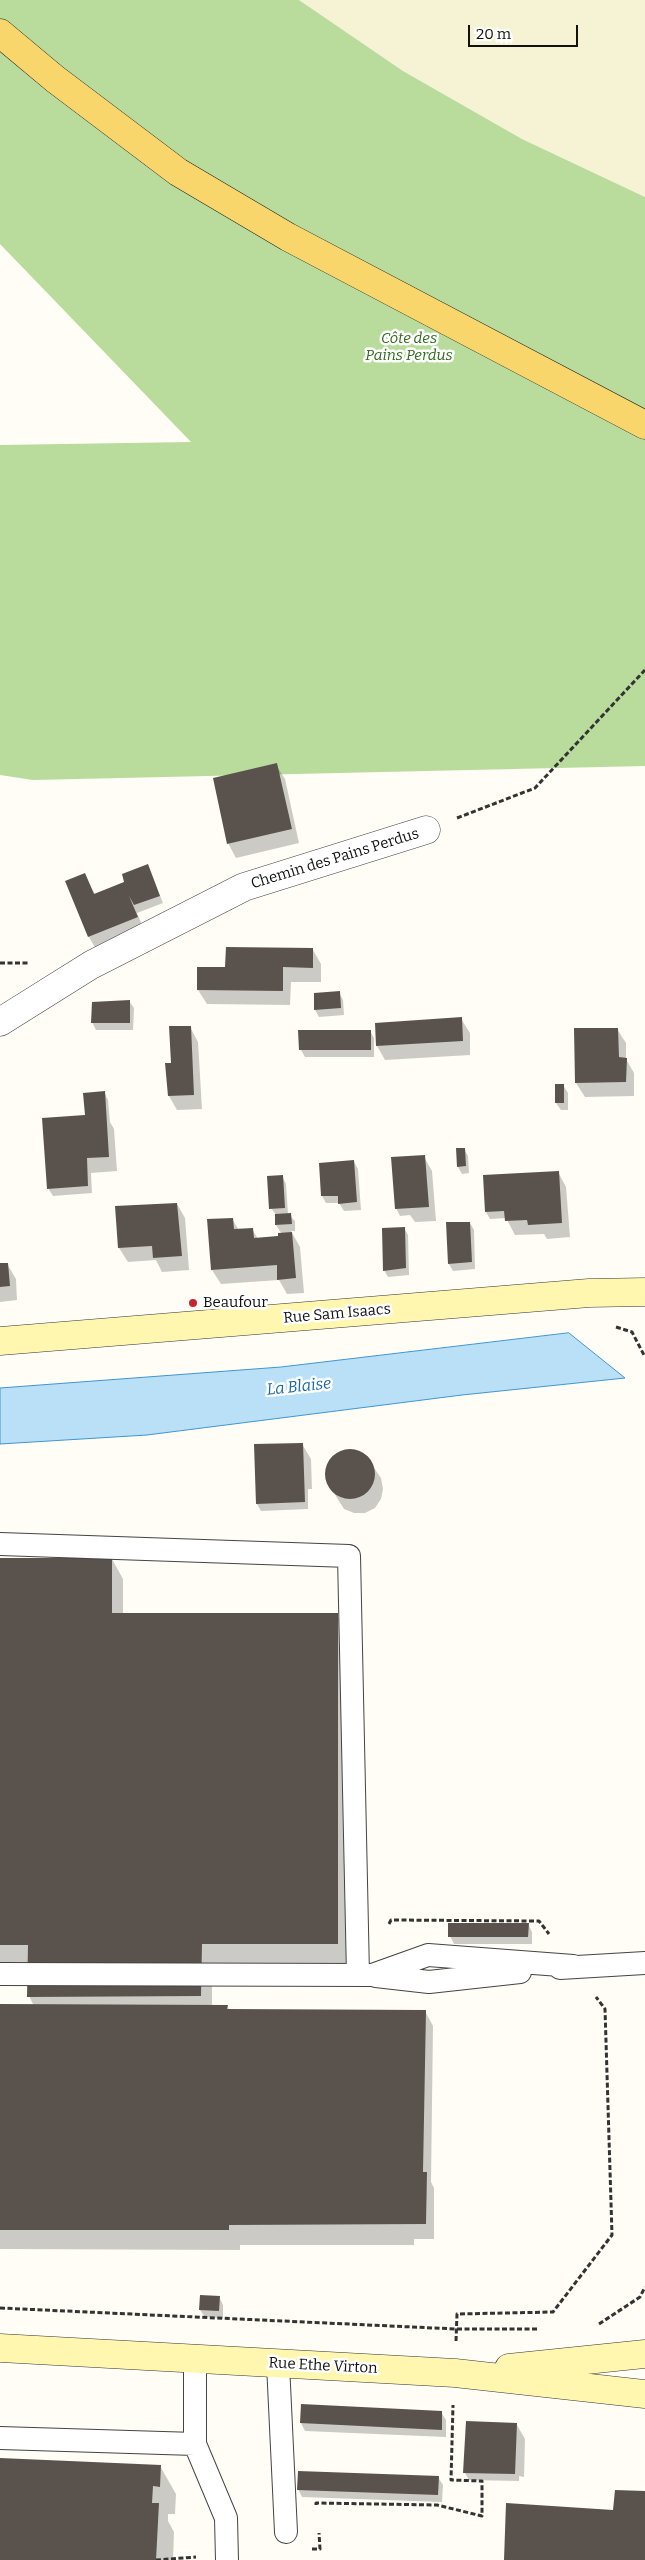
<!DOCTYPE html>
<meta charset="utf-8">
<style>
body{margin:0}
#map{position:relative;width:645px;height:2560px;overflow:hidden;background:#fffdf5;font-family:Bitter,serif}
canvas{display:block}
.scale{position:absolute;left:468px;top:25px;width:110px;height:22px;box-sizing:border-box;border:2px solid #111;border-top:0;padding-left:6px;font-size:15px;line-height:18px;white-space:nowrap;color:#111;-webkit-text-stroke:4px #fff;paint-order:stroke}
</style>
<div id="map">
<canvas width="645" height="2560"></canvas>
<div class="scale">20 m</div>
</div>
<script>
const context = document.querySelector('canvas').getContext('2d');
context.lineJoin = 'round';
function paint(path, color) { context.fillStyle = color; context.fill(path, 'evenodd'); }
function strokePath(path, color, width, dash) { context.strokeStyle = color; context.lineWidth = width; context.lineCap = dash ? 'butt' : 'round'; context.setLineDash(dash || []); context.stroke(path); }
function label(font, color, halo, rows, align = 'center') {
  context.font = font + ' Bitter,serif'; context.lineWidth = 5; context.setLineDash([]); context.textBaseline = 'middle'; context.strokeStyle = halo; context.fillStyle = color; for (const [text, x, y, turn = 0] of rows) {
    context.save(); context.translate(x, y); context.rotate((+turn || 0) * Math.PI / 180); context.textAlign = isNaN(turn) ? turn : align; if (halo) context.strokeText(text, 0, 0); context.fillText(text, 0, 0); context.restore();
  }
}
paint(new Path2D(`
 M299 0H645V197L522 139 403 71Z`), '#f6f3d4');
paint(new Path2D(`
 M0 0H299L403 71 522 139 645 197V766L33 780 0 775V445L191 442 0 244Z`), '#b9dc9c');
const water = new Path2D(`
 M569 1333 625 1378 462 1395 147 1435 0 1444V1388L281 1367Z`);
paint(water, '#b9e0f7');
strokePath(water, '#3f96cf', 1);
paint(new Path2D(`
 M276 765 285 779 299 843 236 858 228 843Z
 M151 873 163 903 137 913 145 932 97 951 89 937 84 875 95 894Z
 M313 950 321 964V982H291L290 1005 207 1004 198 990 226 968Z
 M339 993 343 1000 344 1015 319 1017 315 1010Z
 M129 1001 134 1008 133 1030H96L92 1022Z
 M461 1019 470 1033V1055L385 1060 377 1046Z
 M190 1027 198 1042 202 1109 177 1110 169 1096 173 1064Z
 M617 1029 626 1043V1059L634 1073V1096L585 1097 576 1083Z
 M370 1031 374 1038V1057H305L301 1050Z
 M563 1085 568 1093V1110H561L556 1103Z
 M104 1092 108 1100 110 1122 114 1129 117 1171 91 1173 92 1193 53 1196 48 1188Z
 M464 1149 468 1156 469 1173 462 1174 458 1167Z
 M424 1157 432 1171 436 1221 415 1222 410 1215 400 1216 396 1208Z
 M354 1162 358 1169 361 1210 344 1211 339 1203H326L322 1196Z
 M558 1172 566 1187 570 1237 547 1239 544 1234 515 1235 506 1218 490 1219 486 1212Z
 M282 1176 286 1184 288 1214 295 1221V1231H291L300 1247 304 1293 287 1294 279 1280 221 1284 212 1270 232 1219 239 1230 252 1229 258 1239 280 1237 282 1234 276 1225V1215L271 1208Z
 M177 1204 185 1218 189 1270 162 1272 156 1260 128 1262 119 1248Z
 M470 1223 474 1230 475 1269 453 1271 449 1264Z
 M404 1228 408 1235 409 1275 388 1277 384 1270Z
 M0 1264H7L16 1279 17 1300 0 1302Z
 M302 1444 311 1459 312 1489H308V1509L261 1511 257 1504Z
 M344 1450H355L365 1455 381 1478 383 1489 381 1499 375 1508 365 1513H354L344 1509 329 1485 326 1474 328 1464 335 1455Z
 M0 1559H112L123 1579V1614L337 1615 349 1635V1964H212V2006H227L230 2011H425L433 2026 431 2182 434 2188V2239H414V2245H240V2250L0 2249V2006H34L29 1996V1964H0Z
 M528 1924 532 1932V1944H454L450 1936Z
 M201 2297H219L223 2305V2318L205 2317 200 2310Z
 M302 2406 441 2412 446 2420V2437L305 2431 301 2423Z
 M517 2425 525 2439 524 2477 519 2476V2481L469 2480 465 2473Z
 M0 2459 160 2466 176 2494 175 2514H168V2521L174 2532 173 2560H0Z
 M438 2477 443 2485 442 2502 302 2497 298 2489Z`), '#0003');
paint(new Path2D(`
 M277 763 292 829 227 844 213 778Z
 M148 864 160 896 134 905 129 896 138 917 88 937 65 881 85 873 94 894 124 882 122 874Z
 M226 947 313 948V968L283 967V991L197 990V967H225Z
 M340 991 341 1008 314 1010V993Z
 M130 1000V1023H91L92 1002Z
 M462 1017 463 1041 376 1046 375 1023Z
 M169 1026H191L194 1095 168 1096 165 1063H171Z
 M574 1028H618L619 1057 627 1058 626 1082 575 1083Z
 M298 1030H371V1050H299Z
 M555 1084H564V1103H555Z
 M105 1091 109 1157 87 1158 88 1186 47 1189 42 1118 85 1115 83 1093Z
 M456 1148H465L466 1166 457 1167Z
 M425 1155 429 1207 395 1209 391 1157Z
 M354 1160 357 1202 338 1204V1196H321L319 1163Z
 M559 1171 562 1223 528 1225 527 1220 505 1221 504 1211 485 1212 483 1175Z
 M283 1175 285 1208 269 1209 267 1176Z
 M177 1203 182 1256 153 1258 152 1246 118 1248 115 1206Z
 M291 1213 292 1224 275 1225V1214Z
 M233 1218 234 1229 253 1228 254 1238 278 1236V1233L292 1232 296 1278 277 1280V1265L211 1270 207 1219Z
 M446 1222H470L472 1262 448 1264Z
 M405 1227 406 1268 383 1271 382 1228Z
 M0 1263H8L10 1286 0 1287Z
 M303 1443 305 1502 256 1504 254 1444Z
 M325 1474a25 25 0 1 1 50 0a25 25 0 1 1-50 0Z
 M0 1558H112V1613H338V1944H202L201 1996 27 1997 28 1945H0Z
 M448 1923H529L528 1937H448Z
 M0 2004 228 2005 227 2009 426 2010 423 2172H427L426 2224 229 2225V2230H0Z
 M200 2295 220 2296 219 2311 199 2310Z
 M301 2404 442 2411V2430L300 2423Z
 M466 2421 517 2423 515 2474 463 2473Z
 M0 2458 161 2465 160 2487 153 2486 152 2503H159L156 2560H0Z
 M298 2471 439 2476 438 2495 297 2490Z
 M615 2490 645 2491V2560H504L506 2503 613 2510Z`), '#5a524d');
const lane = new Path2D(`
 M0 1544 349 1556 358 1975
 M560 1968 645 1963
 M0 1974 372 1975 428 1955 573 1966
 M376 1976 429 1982 520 1972
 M195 2360V2444L226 2518 227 2560
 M278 2364 286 2532
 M0 2438 195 2444`);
const street = new Path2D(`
 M0 1022 91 965 244 887 426 830`);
const secondary = new Path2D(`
 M0 1341 589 1293 645 1292
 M0 2348 455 2373 645 2394
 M509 2368 645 2354`);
const primary = new Path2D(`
 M0 33 55 79 178 172 288 237 645 425`);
strokePath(lane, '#444', 24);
strokePath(street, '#444', 29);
strokePath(secondary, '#333', 29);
strokePath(primary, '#222', 29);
strokePath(new Path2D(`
 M457 818 535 788 645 670
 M0 963H29
 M616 1327 632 1332 645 1357
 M389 1924 391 1920 539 1921 549 1934
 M0 2308 456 2329H539
 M599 2324 640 2297 645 2287
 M456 2341 457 2314 553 2312 612 2235 605 2009 596 1997
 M316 2505V2503L437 2505 482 2516V2481L451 2480 453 2405
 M312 2549H320L319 2533
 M156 2560 196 2557`), '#333', 3, [5, 2.5]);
strokePath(lane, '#fff', 22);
strokePath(street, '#fff', 28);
strokePath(secondary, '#fff6b0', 28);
strokePath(primary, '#f9d66b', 28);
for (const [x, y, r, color] of [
 [193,1303,5,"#c4262e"]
]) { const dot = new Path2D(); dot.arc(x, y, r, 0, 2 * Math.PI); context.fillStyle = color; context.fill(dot); strokePath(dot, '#fff', 2); }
label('italic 15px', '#2f6b1f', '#fff', [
 ["Côte des",409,339],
 ["Pains Perdus",409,356]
]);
label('15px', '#111', '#fff', [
 ["Chemin des Pains Perdus",335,859,-17],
 ["Rue Sam Isaacs",337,1314,-5],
 ["Rue Ethe Virton",323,2366,3]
]);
label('15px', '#111', '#fff', [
 ["Beaufour",203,1303]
], 'left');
label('italic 16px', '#1768a6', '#fff', [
 ["La Blaise",299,1387,-6]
]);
</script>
